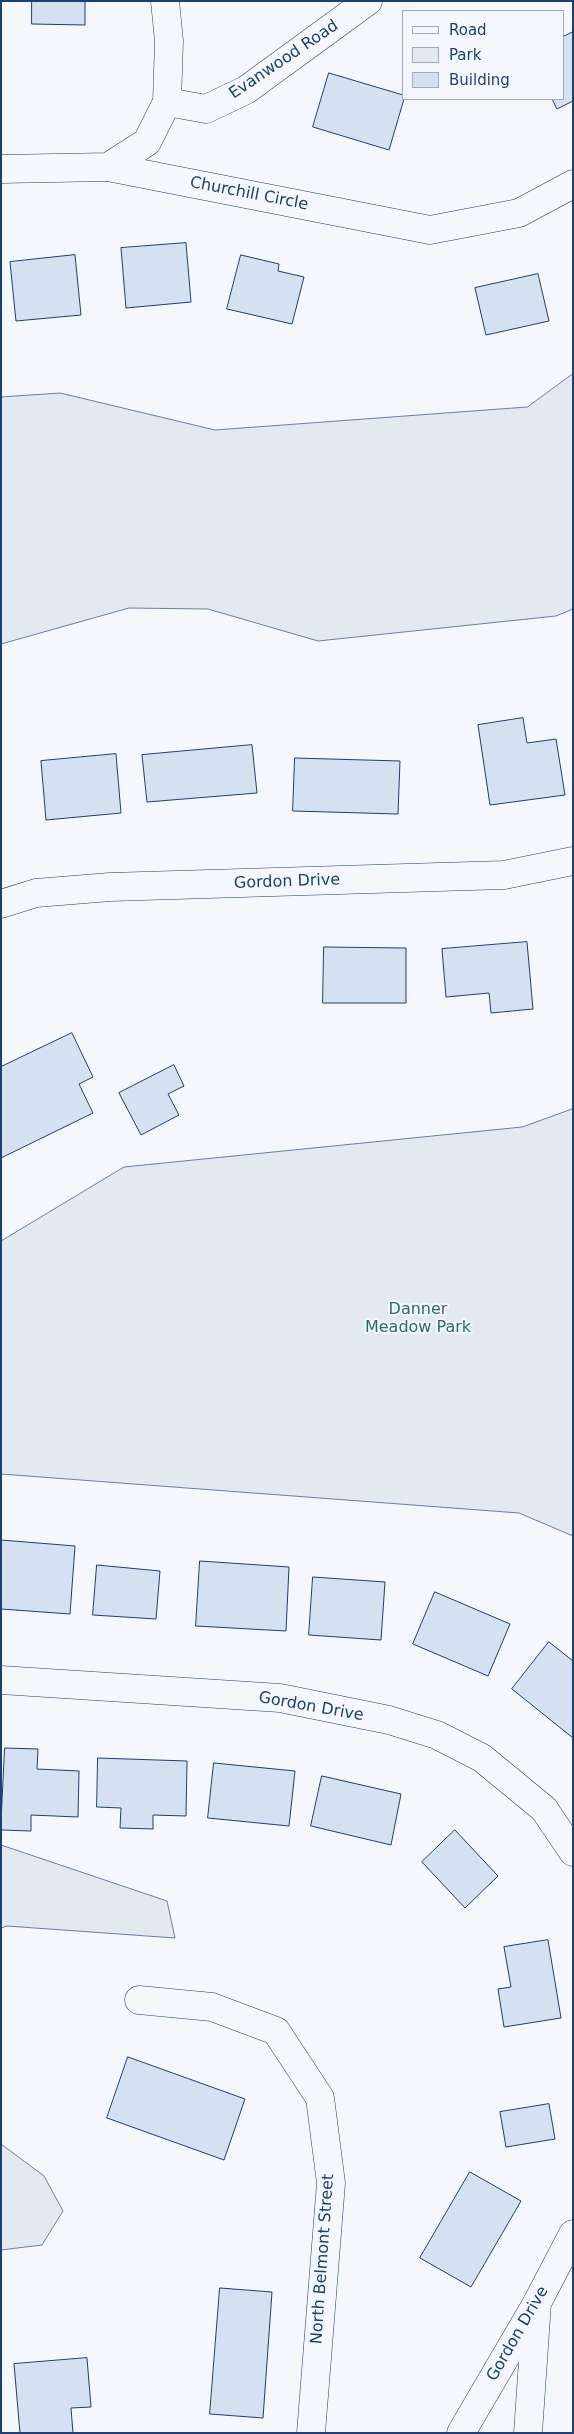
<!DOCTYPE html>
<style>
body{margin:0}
#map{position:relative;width:574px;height:2434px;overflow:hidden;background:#f4f7fb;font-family:"DejaVu Sans",sans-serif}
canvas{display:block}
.frame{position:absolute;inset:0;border:2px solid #1d3f73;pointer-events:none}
.legend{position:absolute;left:402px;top:10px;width:162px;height:90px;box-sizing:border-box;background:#f4f7fb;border:1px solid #9eadc5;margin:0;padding:6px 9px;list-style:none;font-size:15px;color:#1d3f73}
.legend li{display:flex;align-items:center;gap:10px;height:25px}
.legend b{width:25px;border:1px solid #9eadc5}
</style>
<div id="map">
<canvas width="574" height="2434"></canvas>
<div class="frame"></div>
<ul class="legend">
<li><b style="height:6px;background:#f4f7fb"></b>Road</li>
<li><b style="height:14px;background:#e3e9f0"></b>Park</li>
<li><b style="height:14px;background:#d5e0f0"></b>Building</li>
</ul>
</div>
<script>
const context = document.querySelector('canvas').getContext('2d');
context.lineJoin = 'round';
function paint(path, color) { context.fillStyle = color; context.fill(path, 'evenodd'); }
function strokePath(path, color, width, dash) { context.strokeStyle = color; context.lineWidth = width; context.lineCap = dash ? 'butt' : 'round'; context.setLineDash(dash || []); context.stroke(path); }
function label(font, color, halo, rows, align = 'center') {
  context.font = font + ' "DejaVu Sans",sans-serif'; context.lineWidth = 4; context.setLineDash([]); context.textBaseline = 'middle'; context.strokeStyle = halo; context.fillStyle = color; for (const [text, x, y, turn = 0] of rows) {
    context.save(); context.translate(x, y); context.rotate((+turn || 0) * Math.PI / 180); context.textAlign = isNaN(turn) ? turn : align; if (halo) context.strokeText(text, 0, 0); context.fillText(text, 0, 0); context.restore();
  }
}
const green = new Path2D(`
 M573 374V609L556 616 318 641 208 609 129 608 1 644V397L60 393 215 430 527 407Z
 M573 1109V1536L519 1513 1 1474V1241L124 1167 522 1127Z
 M1 1845 167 1901 175 1938 7 1926 1 1928Z
 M1 2144 44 2176 63 2211 42 2245 1 2250Z`);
paint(green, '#e3e9f0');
strokePath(green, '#687fa3', 1);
const building = new Path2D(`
 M32 1H85V25L32 24Z
 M573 32V101L557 109 552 99H563V37Z
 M329 73 403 95 404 99 389 150 313 127Z
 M186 243 191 302 126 308 121 248Z
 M75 255 81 315 16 321 10 262Z
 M241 255 279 264 278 271 304 277 292 324 227 309Z
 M538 274 549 321 486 335 475 288Z
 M523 718 527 743 556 739 565 795 490 805 478 725Z
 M252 745 257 793 147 802 142 755Z
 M116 754 121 813 46 820 41 761Z
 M295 758 400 761 398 814 293 811Z
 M527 942 533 1009 491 1013 489 993 446 997 442 949Z
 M324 947 406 948V1003H323Z
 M72 1033 93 1077 79 1084 93 1113 1 1158V1067Z
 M174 1065 184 1086 168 1094 179 1115 141 1135 119 1093Z
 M1 1540 75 1546 70 1614 1 1609Z
 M200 1561 289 1567 286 1631 196 1626Z
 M97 1565 160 1571 156 1619 93 1615Z
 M313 1577 385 1582 381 1640 309 1635Z
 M435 1592 510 1624 488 1676 413 1644Z
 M549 1642 573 1661V1738L512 1689Z
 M5 1748 38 1749 37 1769 79 1771 78 1817 31 1815V1831L1 1830Z
 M98 1758 187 1761 186 1816 153 1815V1829L120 1828 121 1808 97 1807Z
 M214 1763 295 1771 289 1826 208 1818Z
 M322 1776 401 1794 391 1845 311 1826Z
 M455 1830 498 1876 465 1908 422 1862Z
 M548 1940 561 2018 504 2027 498 1989 511 1987 504 1947Z
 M128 2057 245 2099 224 2160 107 2118Z
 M549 2104 555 2139 506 2147 500 2112Z
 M470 2172 521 2201 471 2287 420 2258Z
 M220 2288 272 2292 263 2418 210 2414Z
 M87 2358 91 2407 71 2408 73 2433H20L14 2364Z`);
paint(building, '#d5e0f0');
strokePath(building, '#1d3f73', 1);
const minor = new Path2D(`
 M167 102 206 109 246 90 368 1
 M108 167 430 230 519 213 573 184
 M139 2000 212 2007 276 2031 320 2098 331 2183 311 2433
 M461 2433 537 2303`);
const tertiary = new Path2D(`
 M1 169 108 167 147 142 167 102 169 41 165 1
 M1 904 36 893 110 887 504 875 573 861
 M1 1680 280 1698 389 1720 437 1735 482 1758 544 1809 573 1852
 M528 2433 537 2303 573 2234`);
strokePath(minor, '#1d3f73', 29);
strokePath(tertiary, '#1d3f73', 29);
strokePath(minor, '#f4f7fb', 28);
strokePath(tertiary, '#f4f7fb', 28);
label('16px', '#1d3f73', '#f4f7fb', [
 ["Evanwood Road",284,60,-34],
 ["Churchill Circle",249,194,11],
 ["Gordon Drive",287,882,-2],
 ["Gordon Drive",311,1707,10],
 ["North Belmont Street",323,2259,-86],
 ["Gordon Drive",518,2334,-60]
]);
label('16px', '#2c6c60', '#f4f7fb', [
 ["Danner",418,1310],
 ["Meadow Park",418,1328]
]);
</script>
